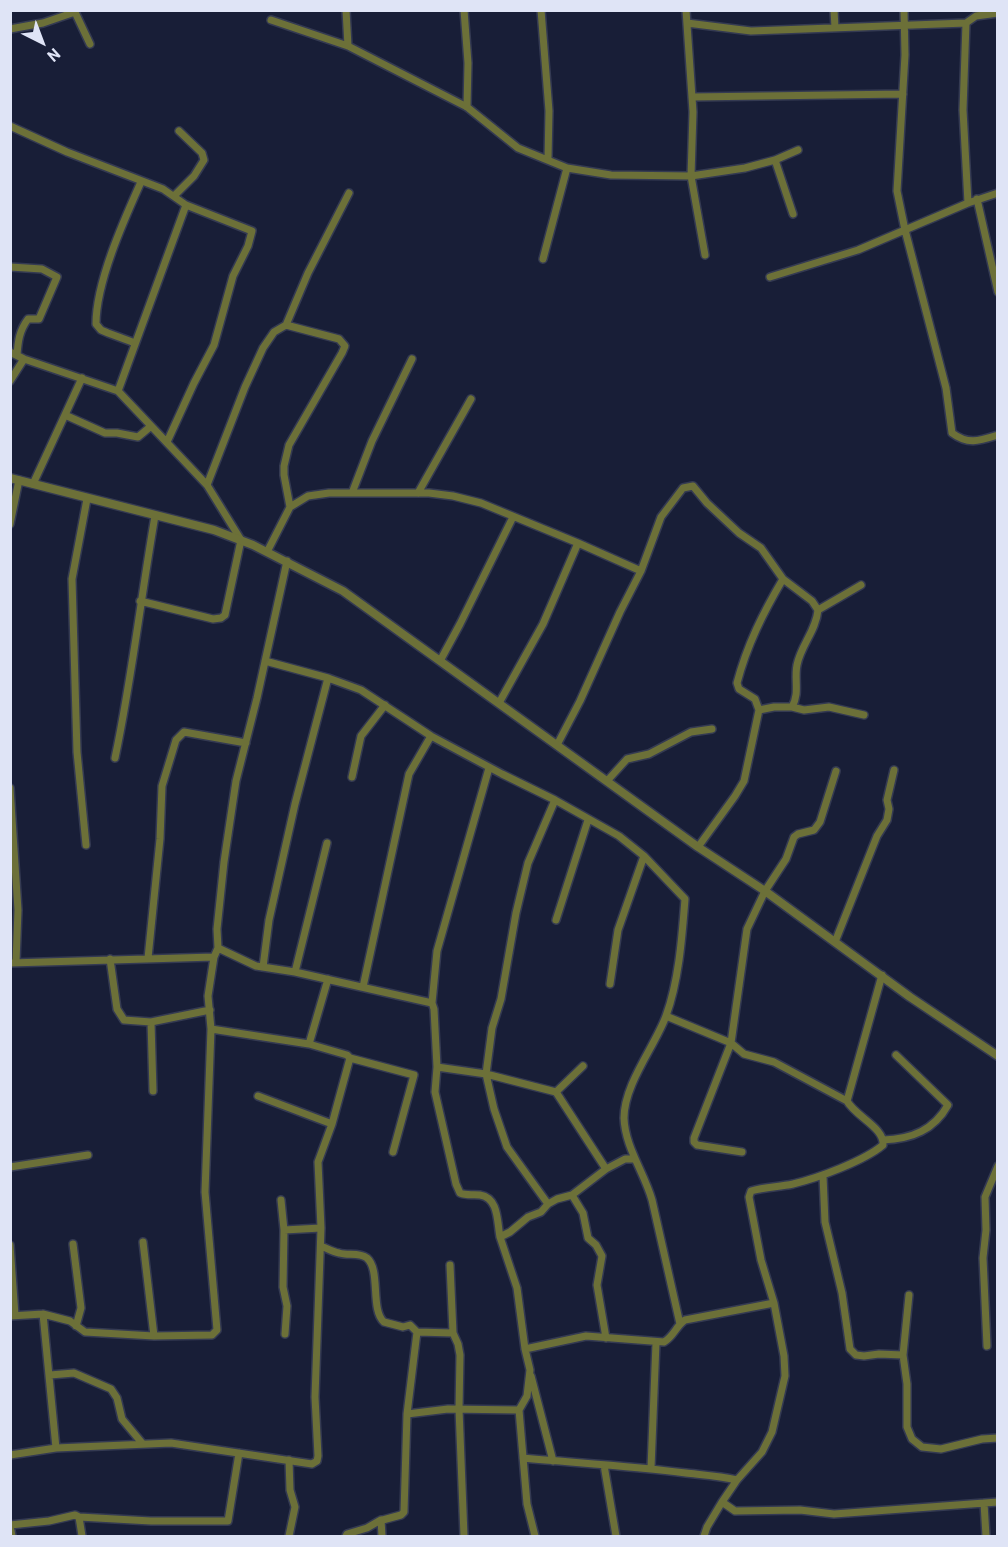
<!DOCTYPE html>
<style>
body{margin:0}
#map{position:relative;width:1008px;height:1547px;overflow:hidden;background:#181e37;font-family:Barlow,sans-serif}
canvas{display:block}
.frame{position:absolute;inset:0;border:12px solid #dfe4f6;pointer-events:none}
.north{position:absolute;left:12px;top:12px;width:60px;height:60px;-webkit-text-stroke:4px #181e37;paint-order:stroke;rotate:138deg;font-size:16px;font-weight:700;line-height:24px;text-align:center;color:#dfe4f6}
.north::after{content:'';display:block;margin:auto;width:21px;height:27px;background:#dfe4f6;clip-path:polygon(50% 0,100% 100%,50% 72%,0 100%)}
</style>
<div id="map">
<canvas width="1008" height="1547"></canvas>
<div class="frame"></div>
<div class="north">N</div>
</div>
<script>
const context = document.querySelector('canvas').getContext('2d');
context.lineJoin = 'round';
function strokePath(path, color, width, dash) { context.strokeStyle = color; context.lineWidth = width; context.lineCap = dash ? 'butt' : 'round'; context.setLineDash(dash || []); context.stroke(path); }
const minor = new Path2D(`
 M74 10 90 44
 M346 10 348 46
 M464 10 468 63 467 107
 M541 10 549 111 548 159
 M686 10 693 112 691 176 705 255
 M834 10 835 28
 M904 10 905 55 897 191 905 230 946 388 952 433C968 445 979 441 998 435
 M271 20 348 46 467 107 518 148 567 168 611 175 691 176 745 168 775 160 798 150
 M687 23 751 31 966 23 976 16 998 13
 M966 23 963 110 968 203
 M10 29 43 23 75 12
 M692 97 903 94
 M10 126 67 152 163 189 186 205 252 231 248 246 233 276 214 345 194 383 167 442
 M775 160 793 214
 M174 196 194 176 204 160 202 153 179 131
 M977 199 998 292
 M543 259 567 168
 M10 267 42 269 57 277 39 319H28C19 331 18 342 17 355
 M770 277 858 250 968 203 998 193
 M286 325 308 273 349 193
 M135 343 108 333 101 330 96 324C96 282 124 220 141 182
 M10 352 24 359 118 391 207 485 241 540 225 615 221 618 213 619 140 601
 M10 381 24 359
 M118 391 186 205
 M65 415 105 433H117L138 437 150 427
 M33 484 82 378
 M207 485 245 387 263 348 274 332 286 325 339 339 345 346 342 353 289 445 284 466V475L290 507
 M352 493 372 441 412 359
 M418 493 471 399
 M10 524 19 480
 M267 552 290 507 308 496 329 493H429L453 496 481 503 578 543 641 571
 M818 610 861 585
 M265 661 328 678 361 690 431 736 502 774 555 800 619 836 644 856 685 899C682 937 679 980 666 1016 655 1046 624 1084 624 1118 625 1147 644 1172 652 1200L680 1324
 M440 661 460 624 513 517
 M499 703 543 624 578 543
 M792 707 804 710 829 707 864 715
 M759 710 755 699 739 689 737 683C747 645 763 613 783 579
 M557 745 580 701 620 612 641 571 661 517 683 488 693 486 707 503 739 533 761 548 783 579 812 601 818 610C816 631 801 645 797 665 794 680 800 693 792 707H774L759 710 744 781 735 796 698 847
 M115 758C132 678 141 596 155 516
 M489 768 437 951 432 1003 434 1009 437 1067 435 1092 456 1184 460 1193C467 1196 473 1194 480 1195 499 1198 497 1222 500 1237
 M352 777 361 736 385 705
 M607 781 627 759 649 754 691 732 712 729
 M10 788 18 910 16 962
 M86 845 77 752 72 579 87 499
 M556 920 588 820
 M835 942 877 836 887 820 889 809 887 800 894 770
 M218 948 256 966 295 972 432 1003
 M148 958 160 839 162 786 176 740 184 732 246 743
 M110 959 117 1009 124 1020 151 1022 210 1010
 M10 963 214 957
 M263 967 269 920 295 804 328 678
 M295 972 327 843
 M610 984 618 930 644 856
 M363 987 409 774 431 736
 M666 1016 731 1043 744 1054 774 1062 847 1101
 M151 1022 153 1091
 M309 1044 328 979
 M350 1058 414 1075 393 1152
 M437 1067 486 1074 556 1092 606 1169
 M556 1092 583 1066
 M258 1096 332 1124
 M883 1140C912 1139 934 1130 948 1105L896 1055
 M742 1152 697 1145 694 1142V1138L731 1043 747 929 765 891 786 859 794 837 798 834 814 830 820 822 836 771
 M10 1167 88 1155
 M823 1176 825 1222 842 1293 850 1349 856 1355 864 1356 879 1354 903 1355
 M572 1195 583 1213 588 1238 596 1245 602 1256 597 1285 606 1338
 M281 1200 284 1230
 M548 1204 507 1147 494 1109 486 1074 492 1028 501 999 516 913 528 863 555 800
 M143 1242 154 1336
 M73 1244 81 1308 76 1326
 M10 1245 15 1315
 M321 1246C326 1248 333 1252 339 1253 348 1256 359 1252 367 1258 381 1270 370 1310 384 1322L403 1327 410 1325 417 1332 453 1333
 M450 1265 453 1333 458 1344 460 1355 459 1409 464 1536
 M909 1295 903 1355 907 1384V1427L912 1439 922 1447 941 1449 982 1439 998 1438
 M43 1314 56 1448 171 1443 312 1464 317 1461 318 1456 315 1397 321 1228 318 1162 332 1124 350 1058 347 1055 309 1044 211 1029
 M10 1316 43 1314 70 1321 85 1332 154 1336 212 1335 217 1330 205 1192 211 1029 208 996 214 957 218 948 217 929 224 862 236 781 257 698 287 561
 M285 1334 287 1306 283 1287 284 1230 321 1228
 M987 1346 983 1258 986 1230 985 1197 998 1166
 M525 1349 586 1336 664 1342C674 1336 676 1326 685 1320L774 1303
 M50 1375 74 1373 111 1389 117 1398 122 1419 142 1443
 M531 1376 553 1461
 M407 1414 448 1409 519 1410
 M10 1455 56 1448
 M523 1458C578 1463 632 1466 686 1473 704 1475 720 1476 737 1480
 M604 1465 616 1536
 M651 1468 656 1343
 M722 1502 735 1511 800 1510 834 1514 998 1502
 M984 1503 986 1536
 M79 1517 151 1521H228L239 1453
 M381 1520 382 1536
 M10 1525 49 1521 75 1515 79 1517 82 1536
 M10 1526 12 1536
 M289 1536 295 1507 290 1490 289 1460
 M346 1536 347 1534 367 1528 379 1521 401 1515 404 1512 407 1414 417 1332
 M535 1536 527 1504 519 1410 527 1396 530 1370 525 1349 517 1288 500 1237 510 1232 528 1217 541 1212 548 1204 557 1199 572 1195 606 1169 625 1159H634
 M704 1536 707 1527 722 1502 737 1480 762 1452 772 1432 785 1376 784 1356 774 1303 761 1260 749 1197 751 1191C765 1187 779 1187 793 1184 818 1178 864 1161 883 1145 885 1128 855 1116 847 1101L882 975`);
const tertiary = new Path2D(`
 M10 478 214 530 253 545 343 591 698 847 765 891 910 997 998 1056`);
strokePath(minor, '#343a52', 10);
strokePath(tertiary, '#343a52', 11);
strokePath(minor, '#6c7038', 7);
strokePath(tertiary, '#6c7038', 8);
</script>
